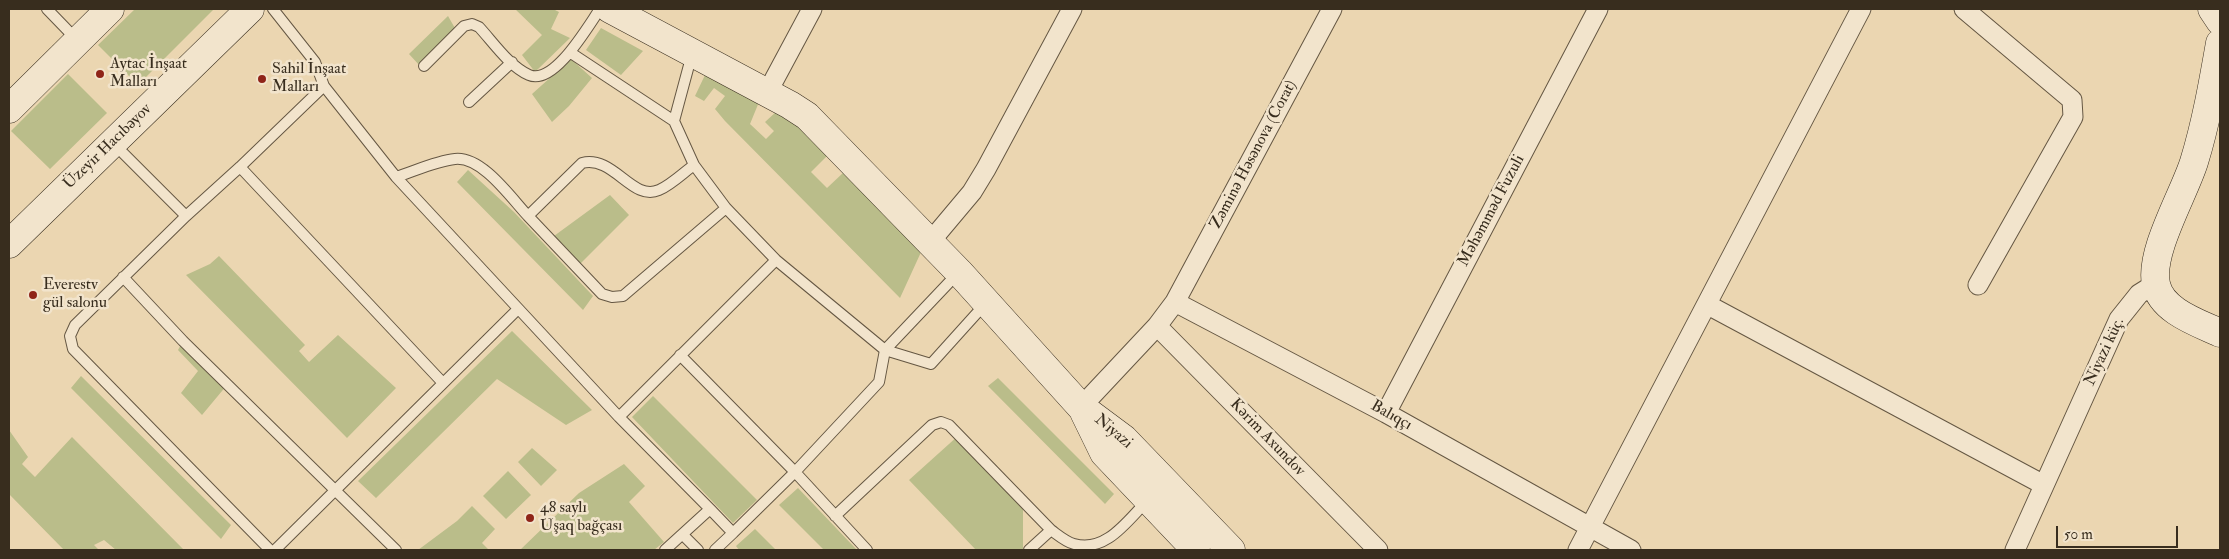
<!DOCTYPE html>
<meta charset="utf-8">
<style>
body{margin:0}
#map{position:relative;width:2229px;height:559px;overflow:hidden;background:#ebd6b1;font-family:"IM FELL Double Pica",serif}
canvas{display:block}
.frame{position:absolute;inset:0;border:10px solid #382d1e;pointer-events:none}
.scale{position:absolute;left:2056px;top:526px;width:122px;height:22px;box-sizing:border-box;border:2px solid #382d1e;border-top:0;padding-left:6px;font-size:15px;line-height:18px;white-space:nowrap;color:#382d1e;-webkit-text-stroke:4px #f2e4cc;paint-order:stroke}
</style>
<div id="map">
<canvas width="2229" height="559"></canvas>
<div class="frame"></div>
<div class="scale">50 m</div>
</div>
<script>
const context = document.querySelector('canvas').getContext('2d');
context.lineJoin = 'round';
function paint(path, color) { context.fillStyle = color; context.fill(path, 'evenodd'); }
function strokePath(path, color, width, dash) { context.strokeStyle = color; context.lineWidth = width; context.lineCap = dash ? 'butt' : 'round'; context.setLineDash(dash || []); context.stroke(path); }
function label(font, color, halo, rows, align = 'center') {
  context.font = font + ' "IM FELL Double Pica",serif'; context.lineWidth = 5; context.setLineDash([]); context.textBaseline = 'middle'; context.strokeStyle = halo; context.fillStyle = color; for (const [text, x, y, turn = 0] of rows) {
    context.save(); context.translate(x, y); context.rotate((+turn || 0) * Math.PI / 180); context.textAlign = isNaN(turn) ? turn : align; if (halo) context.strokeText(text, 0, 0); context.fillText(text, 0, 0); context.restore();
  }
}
paint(new Path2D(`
 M135 9H214L138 85 98 45Z
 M515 9H553L559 12 551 29 570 38 535 72 522 55 542 35Z
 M448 16 456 30 420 66 409 54Z
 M601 28 643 51 621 75 586 50Z
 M571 59 592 78 569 106 552 122 532 94Z
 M68 74 107 113 50 169 11 131Z
 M705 75 759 102 750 124 766 139 774 131 765 122 777 111 801 127 828 155 811 172 827 188 844 172 922 250 900 298 725 121 715 109 725 96 714 88 704 101 695 96Z
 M468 170 514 212 593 296 583 310 457 182Z
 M610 195 629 215 578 266 554 236Z
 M219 256 305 345 299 351 309 362 338 335 396 388 347 438 186 275 210 264Z
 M512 331 592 410 566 425 497 379 376 498 358 481Z
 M183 341 227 385 202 415 181 393 198 371 178 350Z
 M81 376 231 525 221 539 71 388Z
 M998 378 1114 494 1105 504 988 386Z
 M653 396 757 500 733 523 632 417Z
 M9 430 28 457 22 464 35 477 72 437 184 550H116L104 540 94 545 99 550H64L9 494Z
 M959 435 1023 501V550H976L909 480Z
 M532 448 557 470 541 486 518 462Z
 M624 464 645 486 629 502 664 542 654 550H520L579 493Z
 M508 471 531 495 506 519 483 496Z
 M798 488 857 550H824L779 505Z
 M472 506 495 529 482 543 489 550H418L457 521Z
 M755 529 776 550H739L736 546Z`), '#babd8a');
const lane = new Path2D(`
 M47 9 77 40
 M273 9 315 62 324 86
 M571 53 674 121 694 165 726 208 776 260 885 350 958 273
 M424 66 464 26 472 24 479 27C493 42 509 66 529 75 554 86 588 26 600 9
 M469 102 512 62
 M674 121 692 54
 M113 143 186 216 240 167 324 86 396 177 619 417 710 509 665 550
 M240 167 443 383
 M396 177C415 171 436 161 455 159 482 156 511 198 528 216L582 163C614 155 632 202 659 190 671 185 683 173 694 165
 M186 216 75 325 70 336 73 349 270 550
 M528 216 602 294 612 297 623 296 726 208
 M123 277 183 341 396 550
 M680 355 795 472 879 382 885 350 931 364 986 303
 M619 417 776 260
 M710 509 733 533 795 472 867 550
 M835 516 932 425 941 422 949 425 1051 530
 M683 535 698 550
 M275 550 518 309
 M715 550 733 533
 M1029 550 1051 530C1058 535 1066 542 1074 544 1106 553 1127 521 1147 501`);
const street = new Path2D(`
 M1964 9 2072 100 2073 117 1978 285
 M767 93 812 9
 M930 242 972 192 986 169 1072 9
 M1175 302 1332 9
 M1708 305 2044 485
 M1157 326 1378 550
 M1081 407 1157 326 1175 302 1386 413 1631 550
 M1386 413 1598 9
 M1578 550 1861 9
 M2015 550 2119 319 2139 294 2155 284`);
const secondary = new Path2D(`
 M610 9 790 105 807 116 959 272 1081 407 1124 439 1231 550
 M2212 9 2220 21
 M2220 43C2213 83 2206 123 2194 162 2184 194 2149 252 2156 284 2161 311 2199 323 2220 333
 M9 109 110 9
 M9 244 250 9
 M1084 412 1104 453 1196 550`);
strokePath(lane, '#655743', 12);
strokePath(street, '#655743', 21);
strokePath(secondary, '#382d1e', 29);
strokePath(lane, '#f2e4cc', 10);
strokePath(street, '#f2e4cc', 19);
strokePath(secondary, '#f2e4cc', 28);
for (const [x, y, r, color] of [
 [100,74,5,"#8f2418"],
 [262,79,5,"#8f2418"],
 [33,295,5,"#8f2418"],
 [530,518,5,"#8f2418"]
]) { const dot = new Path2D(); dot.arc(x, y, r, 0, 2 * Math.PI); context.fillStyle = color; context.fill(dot); strokePath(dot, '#f2e4cc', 2); }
label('16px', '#382d1e', '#f2e4cc', [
 ["Aytac İnşaat",110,65],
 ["Malları",110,83],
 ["Sahil İnşaat",272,70],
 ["Malları",272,88],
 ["Everestv",43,286],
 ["gül salonu",43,304],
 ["48 saylı",540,509],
 ["Uşaq bağçası",540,527]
], 'left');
label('16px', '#382d1e', '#f2e4cc', [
 ["Üzeyir Hacıbəyov",108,147,-44],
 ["Zəminə Həsənova (Corat)",1254,155,-62],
 ["Məhəmməd Fuzuli",1492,211,-62],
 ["Niyazi küç.",2105,352,-65],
 ["Balıqçı",1391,416,29],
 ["Niyazi",1113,432,40],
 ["Kərim Axundov",1267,438,46]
]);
</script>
